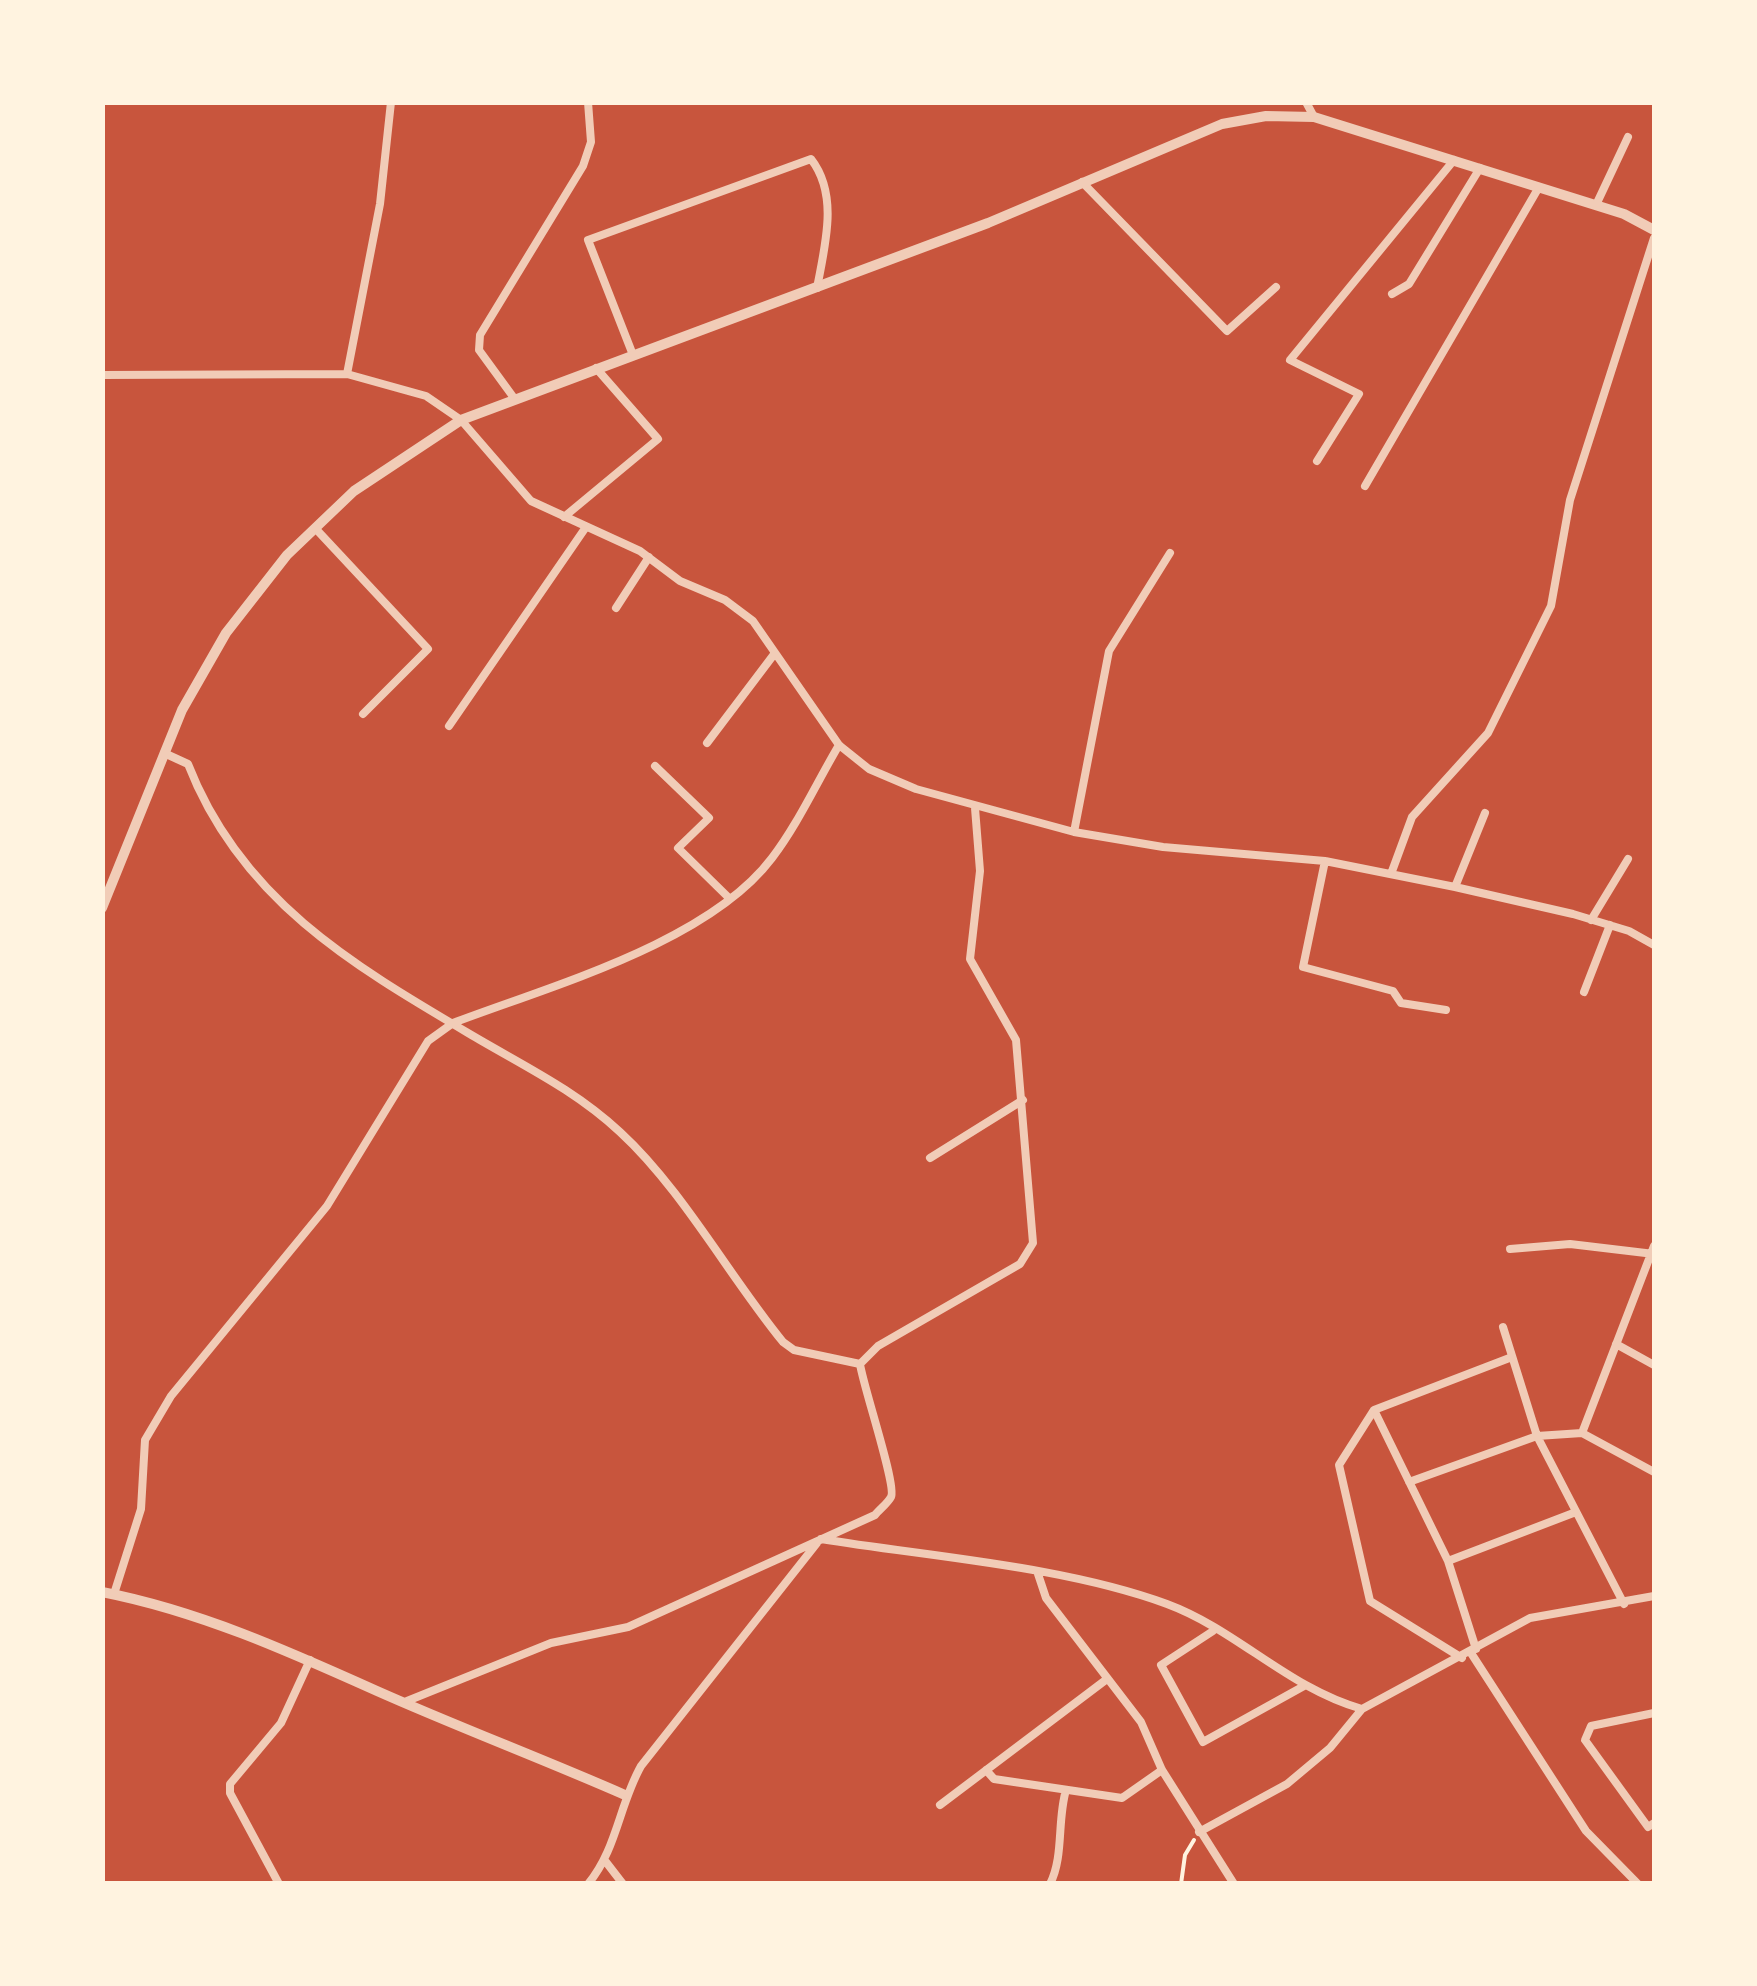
<!DOCTYPE html>
<style>
body{margin:0}
#map{position:relative;width:1757px;height:1986px;overflow:hidden;background:#c8553d;font-family:Commissioner,sans-serif}
canvas{display:block}
.frame{position:absolute;inset:0;border:105px solid #fff3e0;pointer-events:none}
</style>
<div id="map">
<canvas width="1757" height="1986"></canvas>
<div class="frame"></div>
</div>
<script>
const context = document.querySelector('canvas').getContext('2d');
context.lineJoin = 'round';
function strokePath(path, color, width, dash) { context.strokeStyle = color; context.lineWidth = width; context.lineCap = dash ? 'butt' : 'round'; context.setLineDash(dash || []); context.stroke(path); }
strokePath(new Path2D(`
 M1181 1884 1185 1855 1194 1840`), '#fff3e0', 4);
strokePath(new Path2D(`
 M1306 102 1314 117
 M1082 182 1227 331 1276 287
 M1596 205 1628 137
 M1392 294 1409 284 1480 168
 M633 355 588 240 811 159C839 195 825 245 817 288
 M347 374 380 204 391 102
 M102 375 347 374 426 396 461 420 531 501 640 551 680 581 725 600 753 621 839 745 869 769 916 789 1074 832 1163 847 1325 861 1455 887 1573 914 1629 931 1654 945
 M514 398 479 350 480 335 583 166 591 142 588 102
 M1317 461 1359 394 1290 360 1454 160
 M1365 486 1539 187
 M564 517 658 439 596 368
 M315 528 428 649 363 714
 M616 608 649 557
 M449 726 586 527
 M707 743 775 653
 M164 753 188 764C242 903 358 968 480 1040 530 1069 577 1092 620 1132 682 1189 729 1276 783 1342L794 1350 860 1364
 M655 766 709 818 678 848 728 897
 M1074 832 1109 651 1170 553
 M1325 861 1303 967 1393 991 1401 1003 1446 1010
 M1391 874 1412 817 1488 733 1551 606 1570 500 1654 238
 M1455 887 1485 813
 M1591 920 1628 859
 M1584 992 1610 925
 M930 1158 1023 1100
 M1510 1249 1570 1244 1654 1254
 M1503 1327 1537 1436 1624 1604
 M1616 1344 1654 1365
 M860 1364 878 1346 1020 1264 1033 1243 1016 1040 970 959 980 871 975 808
 M1374 1410 1448 1561 1476 1649
 M1582 1433 1654 1472
 M1409 1482 1537 1436 1582 1433 1654 1246
 M821 1539C932 1557 1063 1566 1167 1604 1237 1630 1288 1688 1362 1709
 M1448 1561 1576 1512
 M1038 1574 1046 1598 1141 1722 1162 1770 1234 1884
 M114 1594 141 1509 145 1440 171 1396 327 1206 428 1041 453 1023C550 986 708 943 772 858 798 824 817 782 839 745
 M1213 1631 1161 1665 1203 1742 1304 1686
 M1471 1653 1586 1831 1638 1884
 M1462 1658 1370 1601 1339 1465 1374 1410 1512 1357
 M407 1701 551 1643 628 1627 875 1515C879 1510 888 1503 891 1497 897 1486 863 1386 860 1364
 M1654 1713 1591 1726 1585 1740 1648 1827 1654 1823
 M986 1770 994 1779 1122 1798 1162 1770
 M940 1805 1107 1679
 M1199 1832 1287 1784 1330 1748 1362 1709 1530 1618 1654 1596
 M606 1862 623 1884
 M279 1884 230 1793V1784L281 1723 310 1660
 M588 1884C617 1849 619 1805 641 1766L817 1543
 M1050 1884C1064 1857 1057 1820 1066 1790`), '#f1ccb7', 8);
strokePath(new Path2D(`
 M102 908 182 710 226 633 287 555 354 491 461 420 988 223 1222 124 1266 116 1314 117 1624 214 1654 230
 M102 1592C199 1611 288 1651 377 1691 458 1727 543 1759 625 1795`), '#f1ccb7', 10);
</script>
